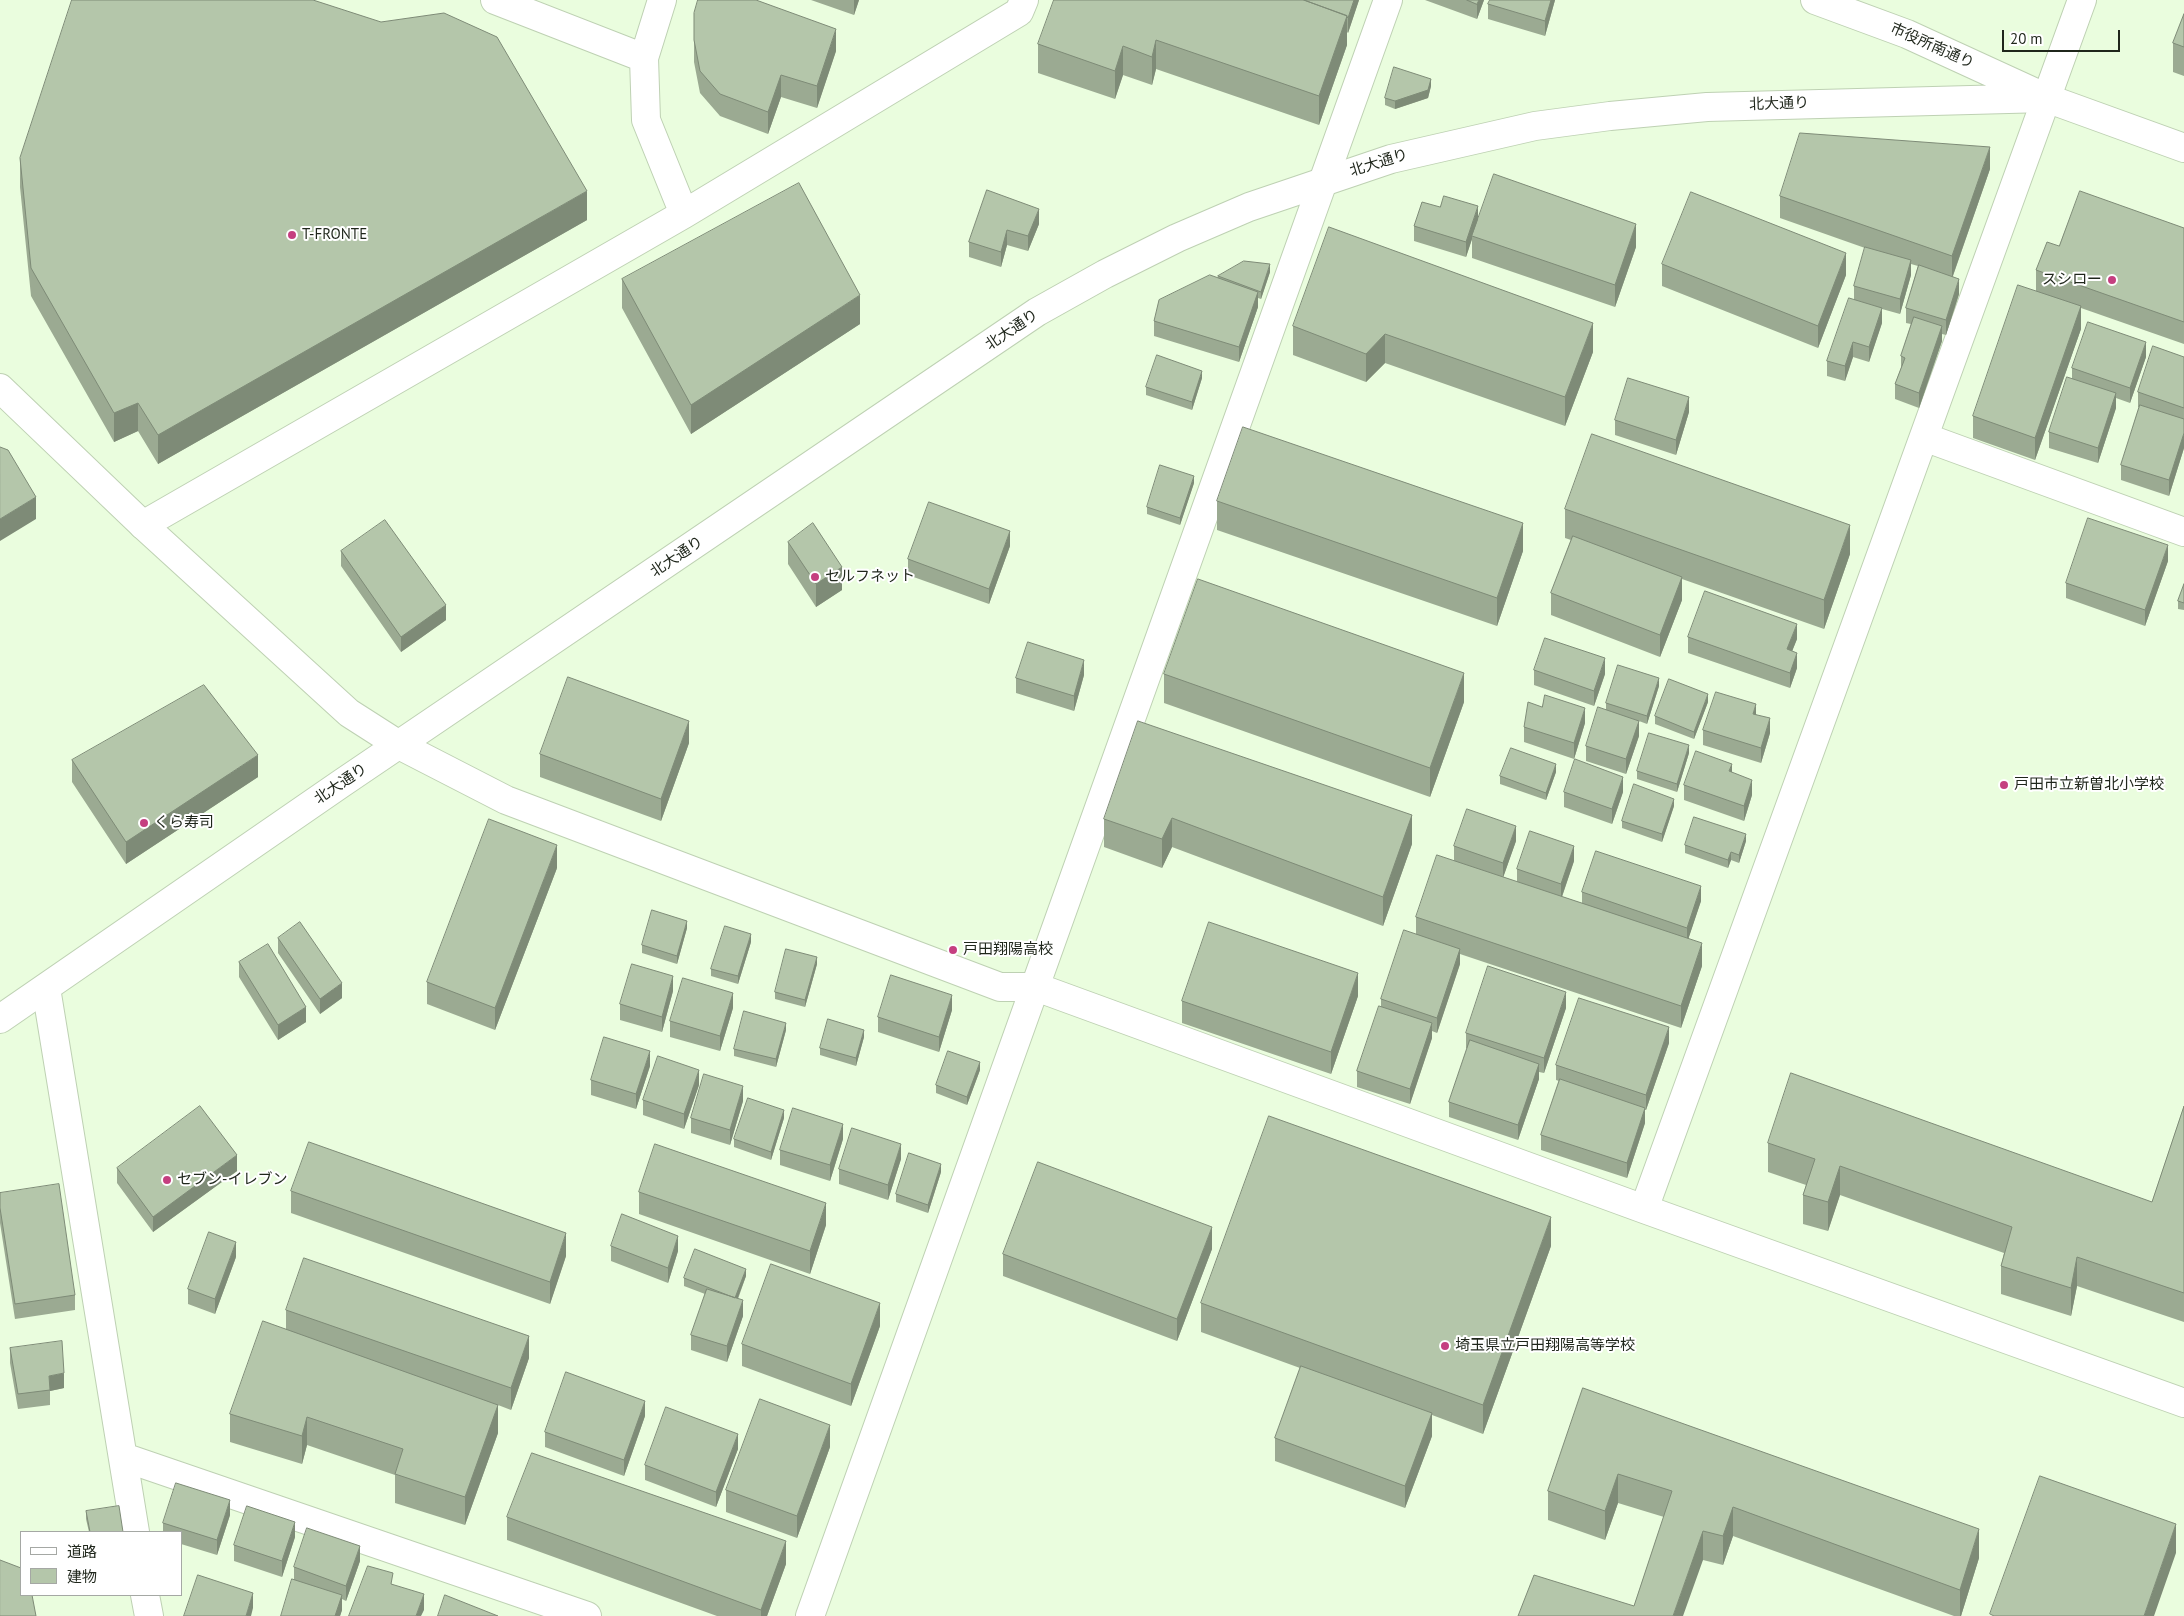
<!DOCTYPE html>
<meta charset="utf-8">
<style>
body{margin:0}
#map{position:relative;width:2184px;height:1616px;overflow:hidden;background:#eafdde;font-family:"PT Sans","Noto Sans JP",sans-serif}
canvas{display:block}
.legend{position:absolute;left:20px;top:1531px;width:162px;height:65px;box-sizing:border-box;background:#fff;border:1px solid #a5a8a4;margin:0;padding:6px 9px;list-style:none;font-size:15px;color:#1f261b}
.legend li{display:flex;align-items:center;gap:10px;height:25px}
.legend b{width:25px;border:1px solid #a5a8a4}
.scale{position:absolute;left:2002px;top:30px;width:118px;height:22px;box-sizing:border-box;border:2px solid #1f261b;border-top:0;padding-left:6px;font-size:15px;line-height:18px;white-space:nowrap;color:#1f261b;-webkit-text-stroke:4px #fff;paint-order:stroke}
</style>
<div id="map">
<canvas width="2184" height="1616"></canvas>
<ul class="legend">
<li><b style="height:6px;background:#fff"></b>道路</li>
<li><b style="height:14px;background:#b4c6aa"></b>建物</li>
</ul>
<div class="scale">20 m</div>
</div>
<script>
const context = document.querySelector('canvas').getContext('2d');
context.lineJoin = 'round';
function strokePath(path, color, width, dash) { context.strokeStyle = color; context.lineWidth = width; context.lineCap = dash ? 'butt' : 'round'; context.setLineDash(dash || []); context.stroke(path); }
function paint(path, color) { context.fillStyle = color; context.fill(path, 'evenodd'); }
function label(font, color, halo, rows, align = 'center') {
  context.font = font + ' "PT Sans","Noto Sans JP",sans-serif'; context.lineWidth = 4; context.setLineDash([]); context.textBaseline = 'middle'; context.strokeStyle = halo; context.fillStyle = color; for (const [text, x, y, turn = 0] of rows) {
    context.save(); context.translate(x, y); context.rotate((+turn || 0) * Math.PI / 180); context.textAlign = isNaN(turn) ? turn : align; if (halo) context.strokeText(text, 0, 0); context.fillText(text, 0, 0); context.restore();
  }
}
const street = new Path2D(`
 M495 0 644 58
 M662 0 644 58 646 120 684 214
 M1924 437 2184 532
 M143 525 684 214 1019 12 1024 0
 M399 745 506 800 1000 987H1036L1644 1209 2184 1403
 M46 988 135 1532
 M1644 1209 2082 0
 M123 1457 587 1616
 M145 1595 149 1616
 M810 1616 1388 0`);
const secondary = new Path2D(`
 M1815 0 1907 34 2040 95
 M0 388 143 525 349 713 399 745
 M0 1019 342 783 1037 312 1105 274 1177 238 1249 207 1391 159 1535 126 1610 116 1707 107 2046 98 2184 148`);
strokePath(street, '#bed1b3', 30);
strokePath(secondary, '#bed1b3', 30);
strokePath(street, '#fff', 28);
strokePath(secondary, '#fff', 28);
paint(new Path2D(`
 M811 0H859L854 15Z
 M1359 0 1348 33 1347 32V45L1319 125 1156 69 1152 85 1123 75 1115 99 1038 73V44Z
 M1425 0H1484L1477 19Z
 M1555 0 1545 36 1488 19V4Z
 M694 13 836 51 817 108 781 97 768 134 720 116 700 93 694 62Z
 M2184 14V76L2173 72V43Z
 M1431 86 1428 98 1395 109 1385 105V98Z
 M20 158 587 220 158 464 138 431 114 442 31 296 20 187Z
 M1990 169 1953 276 1959 294 1946 335 1942 334V341L1919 408 1895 399V384L1901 368V356L1911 324 1906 323V308L1918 266 1911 264V275L1900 314 1882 309V323L1869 362 1853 357 1845 381 1827 376V361L1854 300V286L1865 248 1780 218V196Z
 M987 190 1039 224 1028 251 1007 245 1001 267 969 257V242Z
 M1478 220 1636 247 1615 307 1472 258V239L1466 257 1414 241V226Z
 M2184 228V344L2081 308V329L2035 460 1973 438V416L2036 291V270L2059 246Z
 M1662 264 1846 275 1818 348 1662 286Z
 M1270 272 1261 299 1258 298V307L1239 362 1154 336V321L1218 278V276Z
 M622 279 860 324 691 434 622 308Z
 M1293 326 1593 352 1565 426 1385 363 1366 382 1293 355Z
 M2146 357 2130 403 2116 398V408L2098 463 2049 448V432L2072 379V368Z
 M2184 357V448L2169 496 2121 480V465L2139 407H2138V392Z
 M1202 378 1192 410 1146 395V387Z
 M1689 412 1676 455 1615 435V420Z
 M1194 483 1180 525 1147 514V507Z
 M1217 501 1523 551 1497 626 1217 530Z
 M1565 509 1850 554 1824 629 1682 579V600L1660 657 1551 615V593L1571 540 1565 538Z
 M788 542 842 590 816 607 788 564Z
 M1010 546 989 604 908 575V559Z
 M341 551 446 620 401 652 341 566Z
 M2168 561 2145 626 2066 598V583Z
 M2184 584V610L2178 609V601Z
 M1688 637 1797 639 1792 651 1797 668 1790 688 1688 653Z
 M1534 670 1605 674 1594 706 1534 685Z
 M1164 674 1464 702 1430 797 1164 703Z
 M1084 675 1074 711 1016 693V678Z
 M1659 686 1647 724 1639 721V736L1626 774 1586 761V746L1606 709V703Z
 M1708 702 1694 739 1655 724V716Z
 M1756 714 1770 733 1761 763 1703 745V730Z
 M1585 723 1574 759 1524 742V727Z
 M689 743 661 821 540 777V754Z
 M1689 753 1677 792 1637 779V771Z
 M72 760 258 777 126 864 72 782Z
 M1556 772 1546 800 1500 784V776Z
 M1732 772 1752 795 1744 821 1684 800V785Z
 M1564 792H1623L1612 824 1564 807Z
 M1674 806 1662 842 1622 828V821Z
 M1412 815V844L1383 926 1172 847 1162 868 1104 847V819Z
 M1516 841 1503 877 1517 882V869L1574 861 1562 897 1582 903V892L1701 901 1688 939 1702 966 1681 1028 1460 954V964L1437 1033 1432 1031V1038L1410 1104 1357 1087V1071L1381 1006V999L1416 934V917L1454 861V846Z
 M1746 841 1739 863 1731 860 1728 868 1685 853V845Z
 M557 868 495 1030 427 1004V982Z
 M687 928 677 964 642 953V945Z
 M278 938 342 998 320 1014 278 953Z
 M751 942 738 984 711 976V969Z
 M239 962 306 1022 278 1040 239 977Z
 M817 964 805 1007 775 999V992Z
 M673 991 662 1032 620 1020V1004Z
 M1358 996 1331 1074 1182 1023V1001Z
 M733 1008 720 1051 670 1037V1021Z
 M1566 1008 1544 1073 1539 1072V1079L1518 1140 1449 1117V1102L1467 1048H1466V1033Z
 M952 1010 939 1052 878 1032V1017Z
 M786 1030 776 1067 734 1056V1049Z
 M864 1037 856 1066 820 1055V1048Z
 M1669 1043 1646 1110H1645V1123L1627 1178 1541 1150V1135L1559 1081 1556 1080V1065Z
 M650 1066 636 1109 591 1095V1080Z
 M980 1070 967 1105 936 1093V1085Z
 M699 1085 684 1129 643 1115V1100Z
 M743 1101 730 1145 691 1133V1118Z
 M2184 1106V1322L2077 1286 2071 1316 2001 1294V1266L2004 1253 1840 1195 1828 1231 1803 1224V1195L1806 1185 1768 1172V1143L2152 1202Z
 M784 1118 771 1160 734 1147V1139Z
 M843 1139 830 1181 780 1165V1150Z
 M901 1159 888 1200 839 1184V1169Z
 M117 1168 237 1171 153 1232 117 1183Z
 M941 1172 928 1213 896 1202V1194Z
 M291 1191 566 1256 550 1304 291 1213Z
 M639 1192 826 1225 810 1274 639 1214Z
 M0 1193 75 1295V1310L15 1319 0 1223Z
 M611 1246 678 1251 668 1283 611 1261Z
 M1551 1246 1483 1434 1432 1415V1436L1405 1508 1275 1461V1438L1300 1368 1201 1332V1303Z
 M1212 1249 1177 1341 1003 1276V1254Z
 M236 1257 215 1314 188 1304V1289Z
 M746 1276 738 1299 743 1316 727 1362 691 1350V1335L705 1294 684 1286V1278Z
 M286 1310 529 1358 511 1410 498 1405V1433L465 1525 395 1503V1475L307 1445 302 1464 230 1442V1414L286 1330Z
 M880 1326 851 1406 742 1366V1344Z
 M10 1348 64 1388 50 1391V1405L18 1409 10 1363Z
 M1583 1388 1979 1558 1961 1616H1954L1733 1536 1723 1565 1703 1560 1634 1606 1664 1517 1618 1503 1605 1540 1548 1520V1491Z
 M645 1416 624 1476 545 1447V1432Z
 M830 1447 797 1538 726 1512V1490Z
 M738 1449 716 1507 645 1480V1465Z
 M86 1511 123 1532H89L86 1519Z
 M230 1515 217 1555 181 1544V1532H163V1523Z
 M507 1517 786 1564 767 1616H717L507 1540Z
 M295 1537 282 1577 234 1561V1545Z
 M360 1561 346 1601 342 1599V1610L340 1616H281L294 1580V1567Z`), '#9baa92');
paint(new Path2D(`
 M854 0H859L854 15Z
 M1354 0H1359L1348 33V18Z
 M1479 0H1484L1477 19V4Z
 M1551 0H1555L1545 36V21Z
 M1347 16V45L1319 125V96Z
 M836 29V51L817 108V86Z
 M1156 40V69L1152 85V57Z
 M1123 46V75L1115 99V71Z
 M781 75V97L768 134V112Z
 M1431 79V86L1428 98 1395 109V101Z
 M1990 147V169L1952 278V256Z
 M587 191V220L158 464V435Z
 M1478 206V221L1472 236V239L1466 257V242Z
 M1039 209V224L1028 251V236Z
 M1636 224V247L1615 307V285Z
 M1007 230V245L1001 267V252Z
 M1846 253V275L1818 348V326Z
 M1911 260V275L1900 314V299Z
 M1270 264V272L1261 299V292Z
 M1959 279V294L1946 335V320Z
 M1258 292V307L1239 362V347Z
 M860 295V324L691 434V405Z
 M2081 306V329L2035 460V438Z
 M1882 308V323L1869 362V347Z
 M1593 323V352L1565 426V397Z
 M1942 326V341L1919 408V393Z
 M1385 334V363L1366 382V354Z
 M1853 342V357L1845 381V366Z
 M2146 342V357L2130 403V388Z
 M1202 371V378L1192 410V402Z
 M2116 393V408L2098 463V448Z
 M1689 397V412L1676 455V440Z
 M138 403V431L114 442V413Z
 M2184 433V448L2169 496V480Z
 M1194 476V483L1180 525V518Z
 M36 497V519L0 541V519Z
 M1523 523V551L1497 626V598Z
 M1850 525V554L1824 629V600Z
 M1010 531V546L989 604V589Z
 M2168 545V561L2145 626V610Z
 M842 567V590L816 607V584Z
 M1682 577V600L1660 657V635Z
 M446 605V620L401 652V637Z
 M1797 624V639L1787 664V649Z
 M1797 653V668L1790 688V673Z
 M1605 658V674L1594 706V691Z
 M1084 660V675L1074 711V696Z
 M1464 673V702L1430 797V768Z
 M1659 678V686L1647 724V716Z
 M1708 694V702L1694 739V732Z
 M1756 704V719L1753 714Z
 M1585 708V723L1574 759V743Z
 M1770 718V733L1761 763V748Z
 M689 721V743L661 821V799Z
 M1639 721V736L1626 774V759Z
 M1689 745V753L1677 792V784Z
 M258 755V777L126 864V842Z
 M1556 764V772L1546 800V793Z
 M1732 764V779L1729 771Z
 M1623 777V792L1612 824V809Z
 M1752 780V795L1744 821V806Z
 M1674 799V806L1662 842V834Z
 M1412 815V844L1383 926V897Z
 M1172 818V847L1162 868V839Z
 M1516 826V841L1503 878V863Z
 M1746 834V841L1739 863V855Z
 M557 845V868L495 1030V1008Z
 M1574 846V861L1561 899V884Z
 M1731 852V860L1728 868V860Z
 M1701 886V901L1687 943V928Z
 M687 921V928L677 964V956Z
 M751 934V942L738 984V976Z
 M1702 943V966L1681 1028V1006Z
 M1460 949V964L1437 1033V1018Z
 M817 957V964L805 1007V1000Z
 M1358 973V996L1331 1074V1052Z
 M673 976V991L662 1032V1017Z
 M342 983V998L320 1014V999Z
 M1566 992V1008L1544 1073V1058Z
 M733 993V1008L720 1051V1036Z
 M952 995V1010L939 1052V1037Z
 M306 1007V1022L278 1040V1025Z
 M786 1023V1030L776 1067V1059Z
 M1432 1023V1038L1410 1104V1089Z
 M1669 1027V1043L1646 1110V1095Z
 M864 1030V1037L856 1066V1058Z
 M650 1051V1066L636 1109V1094Z
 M980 1062V1070L967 1105V1097Z
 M1539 1064V1079L1518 1140V1125Z
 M699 1070V1085L684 1129V1114Z
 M743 1086V1101L730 1145V1130Z
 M1645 1108V1123L1627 1178V1163Z
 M784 1110V1118L771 1160V1152Z
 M843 1124V1139L830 1181V1165Z
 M901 1144V1159L888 1200V1185Z
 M237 1155V1171L153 1232V1217Z
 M941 1164V1172L928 1213V1205Z
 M1840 1166V1195L1828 1231V1202Z
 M826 1203V1225L810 1274V1251Z
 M1551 1217V1246L1483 1434V1405Z
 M1212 1227V1249L1177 1341V1319Z
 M566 1233V1256L550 1304V1282Z
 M678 1236V1251L668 1283V1268Z
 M236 1242V1257L215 1314V1299Z
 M2077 1257V1286L2071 1316V1288Z
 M746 1269V1276L735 1305V1298Z
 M743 1300V1316L727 1362V1346Z
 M880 1303V1326L851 1406V1384Z
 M529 1336V1358L511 1410V1388Z
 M64 1373V1388L50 1391 49 1376Z
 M645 1401V1416L624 1476V1460Z
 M498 1405V1433L465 1525V1497Z
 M1432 1413V1436L1405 1508V1486Z
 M307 1417V1445L302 1464V1436Z
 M830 1425V1447L797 1538V1516Z
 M738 1434V1449L716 1507V1492Z
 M1618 1474V1503L1605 1540V1511Z
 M230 1500V1515L217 1555V1540Z
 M1733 1507V1536L1723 1565V1536Z
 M295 1522V1537L282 1577V1561Z
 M2176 1524V1553L2154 1616H2144Z
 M1979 1529V1558L1961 1616H1960V1590Z
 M1703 1531V1560L1683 1616H1673Z
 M786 1541V1564L767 1616H761V1610Z
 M360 1546V1561L346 1601V1586Z
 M253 1593V1608L251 1616H246Z
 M424 1594V1610L421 1616H416Z
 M342 1595V1610L340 1616H335Z`), '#7e8b77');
const building = new Path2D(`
 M72 0H313L381 22 444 13 497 37 587 191 158 435 138 403 114 413 31 268 20 158Z
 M698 0H756L836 29 817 86 781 75 768 112 720 94 700 71 694 40V13Z
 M1054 0H1304L1347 16 1319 96 1156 40 1152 57 1123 46 1115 71 1038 44Z
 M1304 0H1354L1348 18 1347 17V16Z
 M1467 0H1479L1477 4Z
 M1490 0H1551L1545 21 1488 4Z
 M2184 14V47L2173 43Z
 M1394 67 1431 79 1428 90 1395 101 1385 98Z
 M1800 133 1990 147 1952 256 1780 196Z
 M1494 174 1636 224 1615 285 1472 236Z
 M799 183 860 295 691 405 622 279Z
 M987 190 1039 209 1028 236 1007 230 1001 252 969 242Z
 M2080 191 2184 228V322L2036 270 2047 242 2059 246Z
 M1691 192 1846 253 1818 326 1662 264Z
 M1444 196 1478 206 1466 242 1414 226 1422 202 1440 207Z
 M1329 227 1593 323 1565 397 1385 334 1366 354 1293 326Z
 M1865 247 1911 260 1900 299 1854 286Z
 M1244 261 1270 264 1261 292 1218 276Z
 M1919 265 1959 279 1946 320 1906 308Z
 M1210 275 1258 292 1239 347 1154 321 1159 300Z
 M2018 285 2081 306 2035 438 1973 416Z
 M1849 298 1882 308 1869 347 1853 342 1845 366 1827 361Z
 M1914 317 1942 326 1919 393 1895 384 1905 358 1901 356Z
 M2088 322 2146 342 2130 388 2072 368Z
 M2153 346 2184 357V408L2138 392Z
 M1157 355 1202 371 1192 402 1146 387Z
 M2067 377 2116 393 2098 448 2049 432Z
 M1628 378 1689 397 1676 440 1615 420Z
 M2140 405 2184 419V433L2169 480 2121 465Z
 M1243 427 1523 523 1497 598 1217 501Z
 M1592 434 1850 525 1824 600 1565 509Z
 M0 447 8 450 36 497 0 519Z
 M1160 465 1194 476 1180 518 1147 507Z
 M929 502 1010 531 989 589 908 559Z
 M2088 518 2168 545 2145 610 2066 583Z
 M385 520 446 605 401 637 341 551Z
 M813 523 842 567 816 584 788 542Z
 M1573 536 1682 577 1660 635 1551 593Z
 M1198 579 1464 673 1430 768 1164 674Z
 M2184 584V603L2178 601Z
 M1705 591 1797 624 1787 649 1797 653 1790 673 1688 637Z
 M1545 638 1605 658 1594 691 1534 670Z
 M1028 642 1084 660 1074 696 1016 678Z
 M1618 665 1659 678 1647 716 1606 703Z
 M568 677 689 721 661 799 540 754Z
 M1669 679 1708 694 1694 732 1655 716Z
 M204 685 258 755 126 842 72 760Z
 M1716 692 1756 704 1753 714 1770 718 1761 748 1703 730Z
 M1545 695 1585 708 1574 743 1524 727 1528 702 1542 707Z
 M1598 707 1639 721 1626 759 1586 746Z
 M1138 721 1412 815 1383 897 1172 818 1162 839 1104 819Z
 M1649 733 1689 745 1677 784 1637 771Z
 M1511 748 1556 764 1546 793 1500 776Z
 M1696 751 1732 764 1729 771 1752 780 1744 806 1684 785Z
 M1575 759 1623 777 1612 809 1564 792Z
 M1634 784 1674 799 1662 834 1622 821Z
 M1467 809 1516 826 1503 863 1454 846Z
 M1694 817 1746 834 1739 855 1731 852 1728 860 1685 845Z
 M489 819 557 845 495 1008 427 982Z
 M1530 831 1574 846 1561 884 1517 869Z
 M1596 851 1701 886 1687 928 1582 892Z
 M1437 855 1702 943 1681 1006 1416 917Z
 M652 910 687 921 677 956 642 945Z
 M300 922 342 983 320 999 278 938Z
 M1209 922 1358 973 1331 1052 1182 1001Z
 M725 926 751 934 738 976 711 969Z
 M1404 930 1460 949 1437 1018 1381 999Z
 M268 944 306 1007 278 1025 239 962Z
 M786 949 817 957 805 1000 775 992Z
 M632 964 673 976 662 1017 620 1004Z
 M1488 966 1566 992 1544 1058 1466 1033Z
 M891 975 952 995 939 1037 878 1017Z
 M683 978 733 993 720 1036 670 1021Z
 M1579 998 1669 1027 1646 1095 1556 1065Z
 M1379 1006 1432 1023 1410 1089 1357 1071Z
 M744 1011 786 1023 776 1059 734 1049Z
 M828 1019 864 1030 856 1058 820 1048Z
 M604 1037 650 1051 636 1094 591 1080Z
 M1470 1040 1539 1064 1518 1125 1449 1102Z
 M948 1051 980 1062 967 1097 936 1085Z
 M658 1056 699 1070 684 1114 643 1100Z
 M1791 1073 2152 1202 2184 1106V1293L2077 1257 2071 1288 2001 1266 2012 1227 1840 1166 1828 1202 1803 1195 1815 1159 1768 1143Z
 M704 1074 743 1086 730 1130 691 1118Z
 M1560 1079 1645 1108 1627 1163 1541 1135Z
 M748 1098 784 1110 771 1152 734 1139Z
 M200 1106 237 1155 153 1217 117 1168Z
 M793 1108 843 1124 830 1165 780 1150Z
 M1269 1116 1551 1217 1483 1405 1201 1303Z
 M852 1128 901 1144 888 1185 839 1169Z
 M309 1142 566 1233 550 1282 291 1191Z
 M655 1144 826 1203 810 1251 639 1192Z
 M909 1153 941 1164 928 1205 896 1194Z
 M1038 1162 1212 1227 1177 1319 1003 1254Z
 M59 1184 75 1295 15 1304 0 1208V1193Z
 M622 1214 678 1236 668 1268 611 1246Z
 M209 1232 236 1242 215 1299 188 1289Z
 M695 1249 746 1269 735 1298 684 1278Z
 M304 1258 529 1336 511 1388 286 1310Z
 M771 1264 880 1303 851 1384 742 1344Z
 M707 1289 743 1300 727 1346 691 1335Z
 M263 1321 498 1405 465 1497 395 1474 403 1449 307 1417 302 1436 230 1414Z
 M62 1341 64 1373 49 1376 50 1390 18 1394 10 1348Z
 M1301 1366 1432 1413 1405 1486 1275 1438Z
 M566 1372 645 1401 624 1460 545 1432Z
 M1583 1388 1979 1529 1960 1590 1733 1507 1723 1536 1703 1531 1673 1616H1518L1534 1575 1634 1606 1672 1491 1618 1474 1605 1511 1548 1491Z
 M760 1399 830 1425 797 1516 726 1490Z
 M666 1407 738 1434 716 1492 645 1465Z
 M532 1453 786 1541 761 1610 507 1517Z
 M2040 1476 2176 1524 2144 1616H1994L1990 1614Z
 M176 1483 230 1500 217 1540 163 1523Z
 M119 1506 123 1532H90L86 1511Z
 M247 1506 295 1522 282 1561 234 1545Z
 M307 1528 360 1546 346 1586 294 1567Z
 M0 1560 21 1568V1595H32L36 1616H0Z
 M368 1566 393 1573 391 1584 424 1594 416 1616H349Z
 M198 1575 253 1593 246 1616H184Z
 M292 1579 342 1595 335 1616H281Z
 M445 1595 498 1616H438Z`);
paint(building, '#b4c6aa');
strokePath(building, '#7e8b77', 1);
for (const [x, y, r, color] of [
 [292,235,5,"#c53f80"],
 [2112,280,5,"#c53f80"],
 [815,577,5,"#c53f80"],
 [2004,785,5,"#c53f80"],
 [144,823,5,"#c53f80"],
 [953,950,5,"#c53f80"],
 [167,1180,5,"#c53f80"],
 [1445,1346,5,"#c53f80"]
]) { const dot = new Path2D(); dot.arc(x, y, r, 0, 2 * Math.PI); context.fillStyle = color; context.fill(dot); strokePath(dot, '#fff', 2); }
label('15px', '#1f261b', '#fff', [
 ["市役所南通り",1932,46,24],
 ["北大通り",1779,104,-2],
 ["北大通り",1379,163,-17],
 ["北大通り",1012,330,-34],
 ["北大通り",677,557,-34],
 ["北大通り",341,784,-34]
]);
label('15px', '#1f261b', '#fff', [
 ["T-FRONTE",302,235],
 ["スシロー",2102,280,"right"],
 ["セルフネット",825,577],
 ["戸田市立新曽北小学校",2014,785],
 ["くら寿司",154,823],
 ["戸田翔陽高校",963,950],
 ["セブン-イレブン",177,1180],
 ["埼玉県立戸田翔陽高等学校",1455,1346]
], 'left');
</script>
